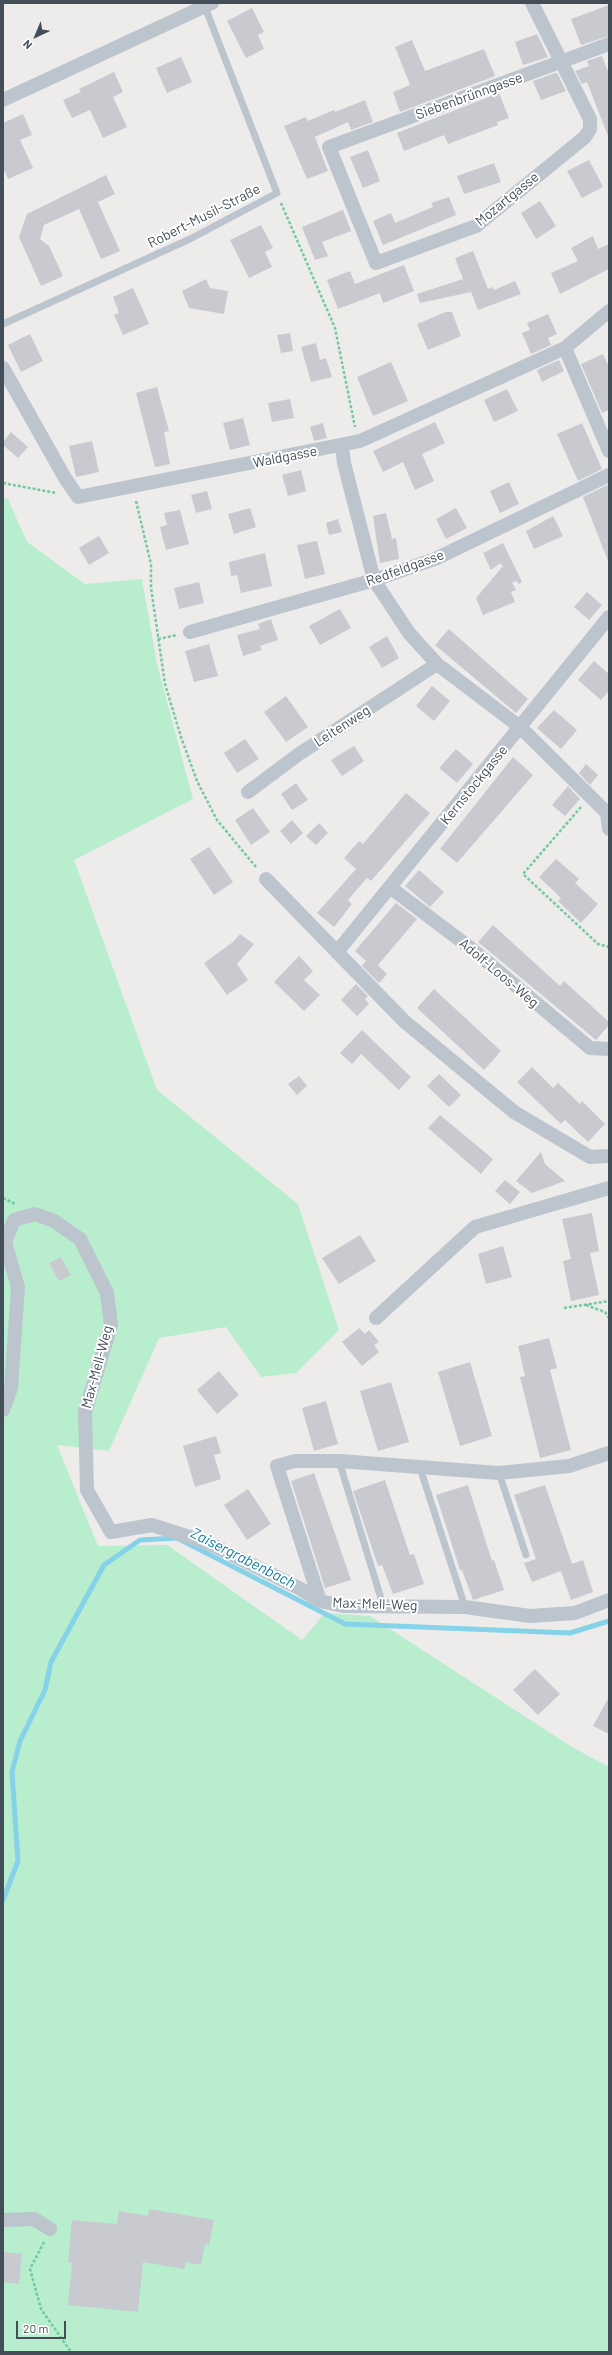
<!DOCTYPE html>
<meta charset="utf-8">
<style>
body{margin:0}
#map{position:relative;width:612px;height:2355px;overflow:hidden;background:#eeebeb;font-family:Barlow,sans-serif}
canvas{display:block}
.frame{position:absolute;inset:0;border:4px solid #444e58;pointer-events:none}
.north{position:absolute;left:16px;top:16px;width:40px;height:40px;-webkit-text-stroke:3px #fff;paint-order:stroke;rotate:224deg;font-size:11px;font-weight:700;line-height:16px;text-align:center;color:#444e58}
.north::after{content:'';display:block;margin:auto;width:14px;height:18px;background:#444e58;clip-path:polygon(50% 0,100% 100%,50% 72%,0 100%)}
.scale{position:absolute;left:16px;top:2321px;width:50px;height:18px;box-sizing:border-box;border:2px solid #444e58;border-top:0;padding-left:5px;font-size:12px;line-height:14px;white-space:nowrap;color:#444e58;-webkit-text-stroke:3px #fff;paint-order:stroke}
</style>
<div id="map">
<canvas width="612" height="2355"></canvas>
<div class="frame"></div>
<div class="north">N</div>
<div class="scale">20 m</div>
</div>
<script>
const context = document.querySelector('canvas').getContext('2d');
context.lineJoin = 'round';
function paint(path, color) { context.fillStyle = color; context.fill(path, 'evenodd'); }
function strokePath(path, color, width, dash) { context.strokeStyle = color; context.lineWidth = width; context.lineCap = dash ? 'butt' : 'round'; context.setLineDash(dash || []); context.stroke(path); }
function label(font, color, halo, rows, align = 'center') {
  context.font = font + ' Barlow,sans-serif'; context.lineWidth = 4; context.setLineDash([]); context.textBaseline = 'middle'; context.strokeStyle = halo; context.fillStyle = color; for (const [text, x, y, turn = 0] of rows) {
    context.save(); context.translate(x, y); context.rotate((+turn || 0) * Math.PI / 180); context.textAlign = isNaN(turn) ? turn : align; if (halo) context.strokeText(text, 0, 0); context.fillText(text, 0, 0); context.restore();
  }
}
paint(new Path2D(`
 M3 498 8 499 27 542 85 584 142 579 157 664 193 799 74 860 157 1090 298 1204 339 1330 296 1373 261 1377 226 1327 159 1338 109 1451 57 1445 98 1546 167 1545 302 1640 325 1613 370 1616 572 1747 609 1767V2352H3Z`), '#b8edce');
strokePath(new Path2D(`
 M3 1900 18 1861 12 1772 20 1741 45 1690 51 1662 104 1565 140 1540 177 1538 345 1624 570 1633 609 1621`), '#85d2e9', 5);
paint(new Path2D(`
 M609 5V36L581 45 571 19Z
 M252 8 264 32 258 35 264 49 246 58 227 21Z
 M537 34 548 57 523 65 515 42Z
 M412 40 425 71 484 49 495 76 400 112 393 92 410 85 395 47Z
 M602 56 609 74 608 136 587 82 582 84 575 71 589 66 587 61Z
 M181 57 192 82 167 93 156 68Z
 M114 72 123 92 113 97 127 127 103 138 90 110 72 118 63 100 81 92 79 89Z
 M555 73H557L566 91 541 100 533 81Z
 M499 93 509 118 497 122 498 125 448 144 444 135 404 151 397 133Z
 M365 100 373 122 351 130 348 122 315 137 328 171 307 179 284 126 306 117 308 121 334 110 335 112Z
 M23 114 32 135 20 140 33 168 8 179 3 167V123Z
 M368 150 380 181 363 188 350 157Z
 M589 160 603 187 582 198 567 171Z
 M494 163 501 182 464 194 457 176Z
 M106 175 115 194 98 202 120 251 101 259 79 209 44 225 40 239 49 246 63 276 41 286 19 237 27 214Z
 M449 197 456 215 383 245 373 221 391 213 395 223 433 207 431 203Z
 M540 201 556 226 536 239 521 213Z
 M343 210 351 231 322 242 328 256 315 260 302 227Z
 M261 225 273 248 265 252 272 267 249 278 230 240Z
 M593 236 598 249 609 244V269L560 294 551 273 578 261 571 248Z
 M473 251 488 289 492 287 494 290 515 281 521 294 478 310 471 292 420 303 417 294 463 279 455 258Z
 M404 265 414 291 383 303 380 293 338 309 327 280 350 271 355 284Z
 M206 279 210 288 228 291 224 314 189 308 182 291Z
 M133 288 149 324 123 335 114 315 119 313 113 297Z
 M446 312H452L461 336 428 350 417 324Z
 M548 314 557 334 548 338 551 345 531 354 522 333 530 330 527 323Z
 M290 333 293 351 281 353 277 335Z
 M30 334 43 361 21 372 8 345Z
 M316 343 320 360 326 358 332 377 311 382 301 347Z
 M603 354 609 367V410L602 413 581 364Z
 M559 360 564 371 542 382 537 370Z
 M391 362 408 401 373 416 357 377Z
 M157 387 169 431 164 432 170 464 155 467 136 393Z
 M507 389 518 411 494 422 484 400Z
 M290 399 294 418 272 422 268 403Z
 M243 418 250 445 230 450 223 423Z
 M435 422 445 443 422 454 434 481 415 490 403 462 383 472 373 451Z
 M323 423 327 438 314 441 310 427Z
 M582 423 602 469 578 481 557 434Z
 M11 432 28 447 18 458 3 445V442Z
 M92 441 99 472 76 477 69 446Z
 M301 470 306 491 288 496 282 475Z
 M509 482 519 504 500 513 490 491Z
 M609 484V561H608L583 497Z
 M207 491 212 509 196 513 191 495Z
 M250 508 256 527 234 534 228 514Z
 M456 508 467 528 446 539 436 519Z
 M180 510 189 544 166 550 160 527 167 525 164 513Z
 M386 513 392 539 396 538 399 559 380 563 373 516Z
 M553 516 563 536 534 549 526 531Z
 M338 519 342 532 329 535 326 523Z
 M99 536 109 553 89 565 79 548Z
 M317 541 325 574 305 579 297 545Z
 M503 543 522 582 519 584 516 581 512 583 516 590 511 592 515 602 483 615 476 598 503 566 500 563 491 570 483 553Z
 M265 553 272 586 241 593 237 575 231 576 229 562Z
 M199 582 204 603 179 609 174 588Z
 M587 592 602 605 589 620 574 607Z
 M340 609 351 628 320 645 309 626Z
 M271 619 278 640 260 646 262 650 243 656 237 635 260 629 258 624Z
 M449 629 528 699 516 713 435 645Z
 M387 636 399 658 382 668 369 647Z
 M209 644 218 676 194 682 185 651Z
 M594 661 609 674V691L601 700 578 680Z
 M432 686 450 701 434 721 416 706Z
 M286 696 308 727 286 742 264 712Z
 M554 710 577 730 561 749 537 728Z
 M245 739 259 759 237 773 224 753Z
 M354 746 364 761 342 776 331 760Z
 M456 749 473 764 457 783 439 768Z
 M513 757 533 775 457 863 440 849Z
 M586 764 598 775 590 785 579 773Z
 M296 783 308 800 292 810 281 794Z
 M568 786 580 799 565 816 552 805Z
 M406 793 430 813 371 881 367 878 348 900 352 904 334 927 317 913 356 869 344 858 359 841 363 844Z
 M253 808 270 832 251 845 235 820Z
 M292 820 303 833 291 844 280 831Z
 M319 823 328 833 316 845 306 836Z
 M209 847 233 882 214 895 190 859Z
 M556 859 579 879 575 883 598 904 581 923 558 901 561 898 539 877Z
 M419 870 444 892 430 907 405 886Z
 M396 903 417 919 378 965 387 974 379 983 362 966 366 961 355 951Z
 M493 925 560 986 564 981 609 1022V1025L596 1040 478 942Z
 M240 934 254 944 237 964 248 980 227 995 204 963 233 942Z
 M299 956 313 971 304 980 320 995 304 1011 274 982Z
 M356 984 368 996 365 999 369 1004 357 1016 341 1000Z
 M434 989 501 1051 484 1070 417 1008Z
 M362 1030 411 1077 399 1090 361 1054 352 1064 340 1053Z
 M532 1067 553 1088 558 1083 580 1104 582 1101 605 1124 588 1142 565 1120 561 1124 517 1082Z
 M439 1074 461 1095 449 1107 427 1086Z
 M299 1076 307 1086 297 1095 288 1084Z
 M440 1115 493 1159 481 1174 428 1128Z
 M541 1152 545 1164 565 1181 532 1193 516 1181Z
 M505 1180 520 1192 510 1204 495 1191Z
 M592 1213 599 1251 590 1253 599 1295 571 1301 563 1261 571 1259 562 1219Z
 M360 1235 376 1261 339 1284 322 1258Z
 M503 1246 512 1277 486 1284 478 1254Z
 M61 1257 71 1275 59 1281 49 1263Z
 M359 1328 365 1334 369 1330 379 1342 374 1345 379 1352 362 1366 342 1342Z
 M549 1338 557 1368 550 1370 571 1450 540 1458 520 1377 525 1376 518 1346Z
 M470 1362 492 1436 460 1446 438 1372Z
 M219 1371 239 1395 217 1414 197 1390Z
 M391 1382 409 1442 378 1451 360 1391Z
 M326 1401 338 1444 314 1451 302 1408Z
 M216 1436 221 1453 214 1455 221 1479 195 1487 183 1446Z
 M314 1473 351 1580 325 1588 291 1481Z
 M385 1480 410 1555 414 1554 424 1584 393 1594 382 1565 378 1566 353 1491Z
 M468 1485 492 1561 494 1560 504 1590 473 1600 462 1570H460L436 1495Z
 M545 1485 572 1564 583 1560 593 1592 571 1600 561 1571 532 1582 524 1563 536 1559 514 1495Z
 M248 1489 271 1524 247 1540 224 1505Z
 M535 1669 560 1694 538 1715 513 1690Z
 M609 1697V1734L593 1726Z
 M149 2209 214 2220 209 2245 205 2244 201 2265 186 2262 184 2269 143 2262 138 2312 68 2305 72 2263 68 2262 72 2220 117 2224 119 2211 148 2216Z
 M3 2252 22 2254 19 2284 3 2282Z`), '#c8cad0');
strokePath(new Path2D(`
 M281 203 335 328 355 427
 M3 483 56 493
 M136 501 151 564V588L165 684 181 737 197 781 217 820 256 867
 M158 639 177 635
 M581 807 523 874 598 944 609 947
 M3 1198 15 1204
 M586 1305 605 1312 609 1318
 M564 1308 609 1301
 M44 2242 30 2269 41 2309 71 2352`), '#71caa0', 2.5, [3, 2]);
strokePath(new Path2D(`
 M3 324 190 239 277 193 205 7
 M339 1461 383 1605
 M420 1468 465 1607
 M499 1473 526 1555`), '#bcc5ce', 7);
strokePath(new Path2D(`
 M532 3 590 119V129L585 137 476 226 376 263 329 147 609 44
 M3 100 212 3
 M565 348 609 451
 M3 368 65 478 78 497 360 441 565 348 609 311
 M342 446 344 463 374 580 409 633 437 664 520 727 607 813 609 829
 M190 632 374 580 435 559 609 475
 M248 792 299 754 437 664
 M266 879 404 1021 514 1112 590 1157 609 1156
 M391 888 473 950 590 1048 609 1049
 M337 952 609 617
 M376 1318 475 1227 609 1188
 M3 1410 11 1388 18 1287 5 1242 14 1220 35 1214 54 1221 80 1239 107 1293 111 1325 85 1412 87 1490 111 1532 152 1525 208 1543 299 1588 320 1601 343 1606 465 1607 530 1616 575 1613 609 1600
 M320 1601 277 1466 295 1461H339L499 1473 569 1466 609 1453
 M3 2220 34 2219 50 2229`), '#bcc5ce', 14);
label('14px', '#444e58', '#fff', [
 ["Siebenbrünngasse",469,96,-20],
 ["Mozartgasse",507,199,-39],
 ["Robert-Musil-Straße",204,216,-27],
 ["Waldgasse",285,457,-11],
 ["Redfeldgasse",405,568,-20],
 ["Leitenweg",342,726,-33],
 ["Kernstockgasse",474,785,-51],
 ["Adolf-Loos-Weg",499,973,40],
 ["Max-Mell-Weg",97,1367,-75],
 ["Max-Mell-Weg",375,1604,2]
]);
label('italic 15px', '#0e7ea1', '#fff', [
 ["Zaisergrabenbach",243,1558,27]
]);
</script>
